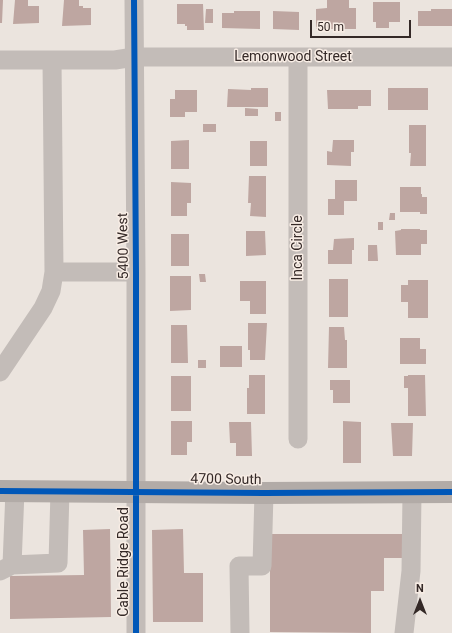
<!DOCTYPE html>
<style>
body{margin:0}
#map{position:relative;width:452px;height:633px;overflow:hidden;background:#ebe4de;font-family:Roboto,sans-serif}
canvas{display:block}
.north{position:absolute;left:400px;top:581px;width:40px;height:40px;-webkit-text-stroke:3px #f8ede5;paint-order:stroke;rotate:0deg;font-size:11px;font-weight:700;line-height:16px;text-align:center;color:#342927}
.north::after{content:'';display:block;margin:auto;width:14px;height:18px;background:#342927;clip-path:polygon(50% 0,100% 100%,50% 72%,0 100%)}
.scale{position:absolute;left:310px;top:20px;width:101px;height:18px;box-sizing:border-box;border:2px solid #342927;border-top:0;padding-left:5px;font-size:12px;line-height:14px;white-space:nowrap;color:#342927;-webkit-text-stroke:3px #f8ede5;paint-order:stroke}
</style>
<div id="map">
<canvas width="452" height="633"></canvas>
<div class="north">N</div>
<div class="scale">50 m</div>
</div>
<script>
const context = document.querySelector('canvas').getContext('2d');
context.lineJoin = 'round';
function paint(path, color) { context.fillStyle = color; context.fill(path, 'evenodd'); }
function strokePath(path, color, width, dash) { context.strokeStyle = color; context.lineWidth = width; context.lineCap = dash ? 'butt' : 'round'; context.setLineDash(dash || []); context.stroke(path); }
function label(font, color, halo, rows, align = 'center') {
  context.font = font + ' Roboto,sans-serif'; context.lineWidth = 3; context.setLineDash([]); context.textBaseline = 'middle'; context.strokeStyle = halo; context.fillStyle = color; for (const [text, x, y, turn = 0] of rows) {
    context.save(); context.translate(x, y); context.rotate((+turn || 0) * Math.PI / 180); context.textAlign = isNaN(turn) ? turn : align; if (halo) context.strokeText(text, 0, 0); context.fillText(text, 0, 0); context.restore();
  }
}
paint(new Path2D(`
 M0 0H3L2 23H0Z
 M15 0H28V6H39V23L13 24Z
 M64 0H79V6H83V8H91V25L62 26Z
 M327 0H349V8H356V29H316V9L327 8Z
 M373 2H400V22H389V28H376V22H373Z
 M177 4H203L204 30H187V26H185V24H177Z
 M206 9H213V23H205Z
 M431 9H452V26H418V11H431Z
 M234 11H260V29L222 28V13H234Z
 M273 11 299 12V30L273 29Z
 M251 88H268V107H227L228 89 251 90Z
 M388 88H428V110H388Z
 M175 90H197V112H185V117H170V99H175Z
 M327 90H371V106H358V109H328Z
 M245 108 258 109V116H245Z
 M275 112H281V121H275Z
 M203 124H216V132H203Z
 M409 125H426V166H410L411 153H409Z
 M189 140V169H171V141Z
 M333 140H354V152H351V166L327 165V151L332 152Z
 M250 141H267V166H250Z
 M249 176H266V217L250 216 251 203H248Z
 M335 180H357V201H344V215H328V199H335Z
 M171 182 191 183V203H187V216H171Z
 M400 187H421V194H422V197H427V214H420V212H400Z
 M390 213H395V220H389Z
 M378 222H383V230H378Z
 M401 229H420V230H427V244H421V255H396L395 231 401 230Z
 M246 231H265L266 255 246 256Z
 M171 234H189V266H171Z
 M354 238V250H352V264H328V250H333L334 239Z
 M368 245H377L378 261H368Z
 M199 274H205L206 282H200Z
 M170 276H191V310L170 311Z
 M329 279H348V317H329Z
 M408 280H428V318H408V302H401V285H408Z
 M240 281H266V314H250V301H240Z
 M248 323H267L265 360H250V350H248Z
 M171 325H187L188 363H171Z
 M329 327H344L345 340H347V368H328Z
 M400 338H420V349H426V364H400Z
 M220 346H242V367H220Z
 M198 360H206V368H198Z
 M249 375H265V414H247V388H249Z
 M408 375H425L426 416H408V388H404V376H408Z
 M171 376H191V411H171Z
 M330 380H350V403H333V390H330Z
 M171 421H192V442H187V455H171Z
 M343 421 361 422V463H343Z
 M229 422H251L252 456H236V443H230Z
 M391 423H413L412 456H393Z
 M110 529 111 617 10 619V576L84 575 83 530Z
 M183 529 184 573H203V622H153L152 530Z
 M270 534H405V558H384V591H371V633L270 632Z`), '#bea6a1');
strokePath(new Path2D(`
 M134 0 136 272V633
 M298 57V439
 M0 60H115L134 57H452
 M54 272H136
 M0 372 43 308 51 291 54 272 52 60
 M12 565 58 563 60 491
 M0 571 12 565 15 491
 M240 633 239 566H262L264 493
 M404 633 411 571 412 493`), '#c3bcb8', 19);
strokePath(new Path2D(`
 M0 491 264 493 452 492`), '#b2aba7', 22);
strokePath(new Path2D(`
 M134 0 136 272V633
 M0 491 264 493 452 492`), '#0057b8', 6);
label('14px', '#342927', '#f8ede5', [
 ["Lemonwood Street",293,57],
 ["5400 West",124,246,-91],
 ["Inca Circle",298,248,-90],
 ["4700 South",226,480,1],
 ["Cable Ridge Road",124,562,-90]
]);
</script>
